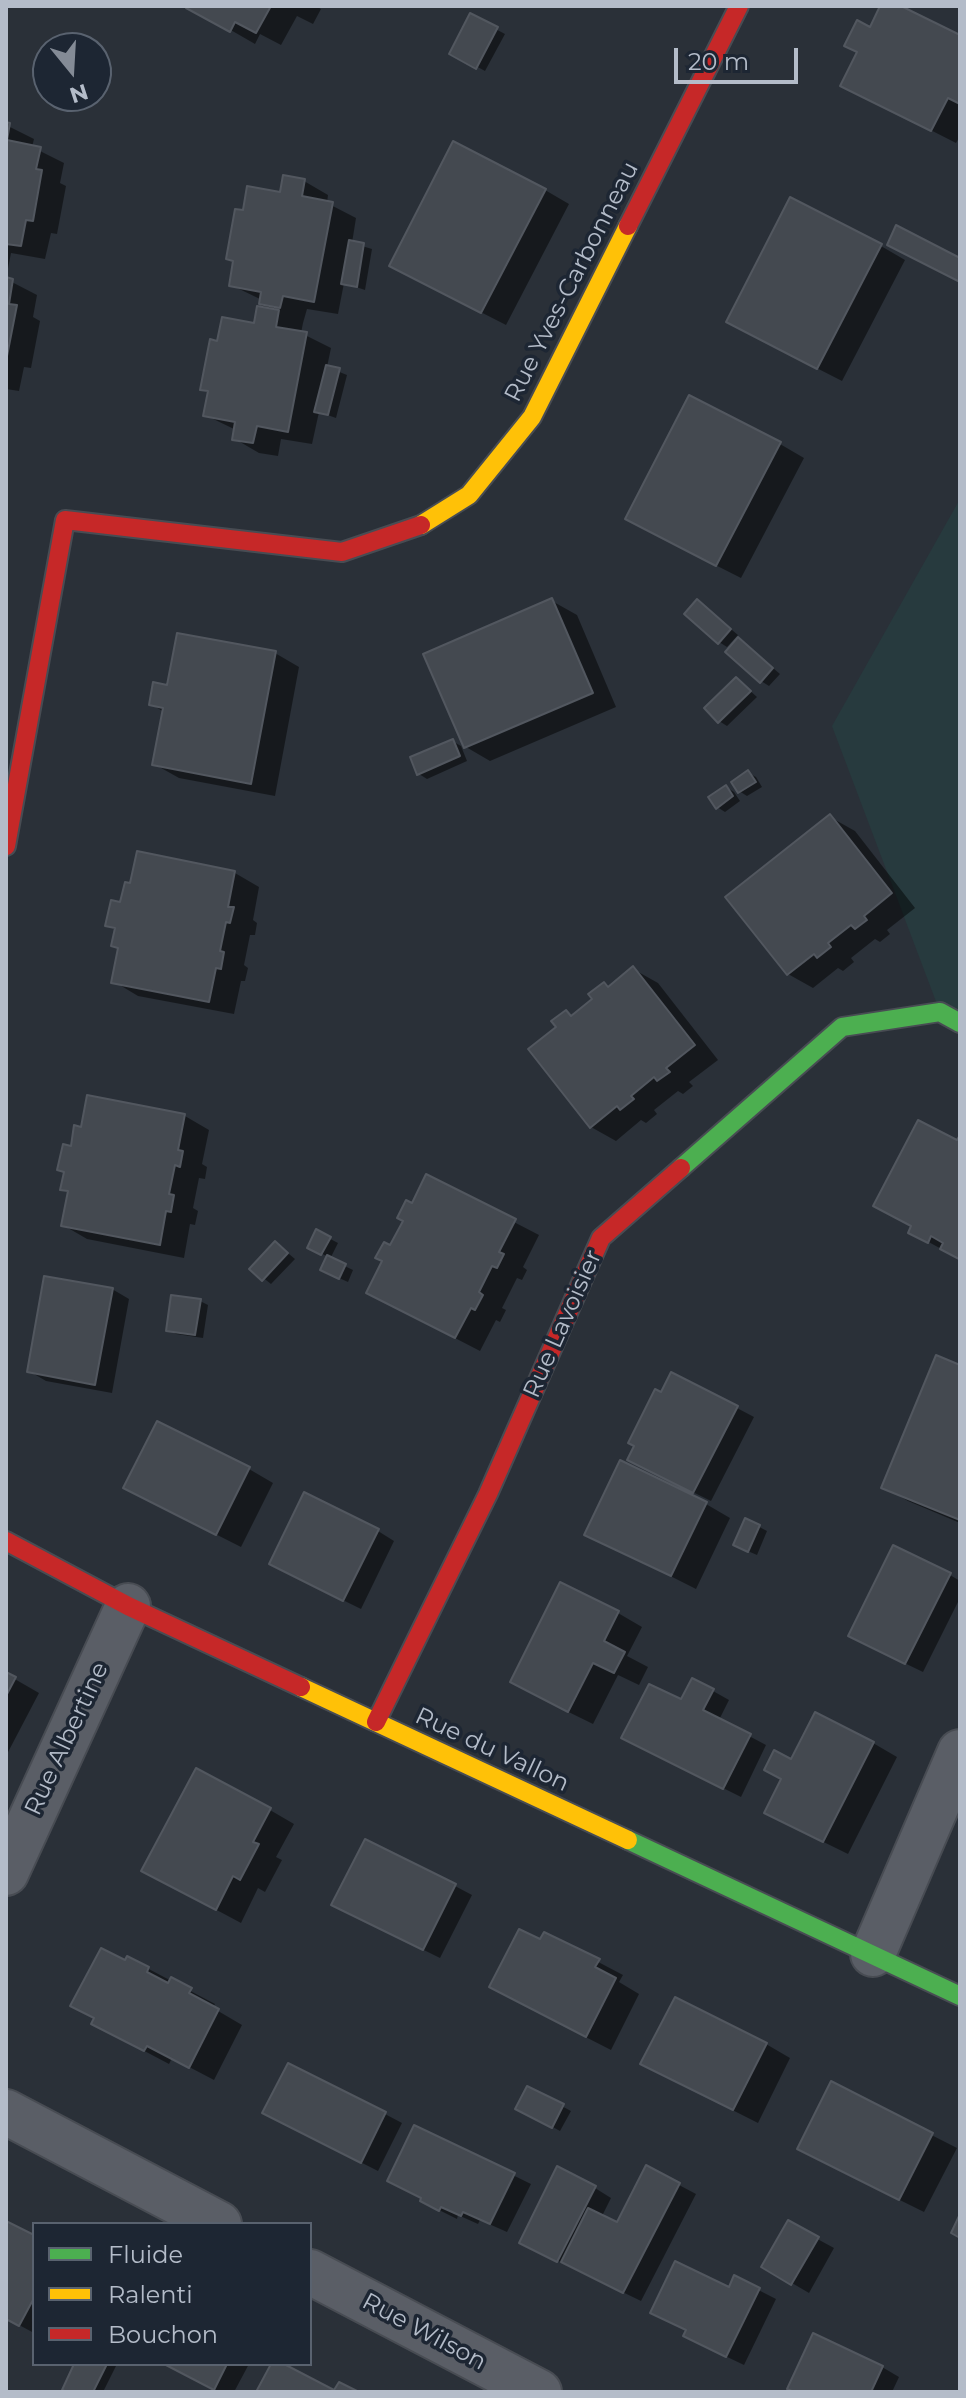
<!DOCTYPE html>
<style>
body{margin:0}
#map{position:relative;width:966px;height:2398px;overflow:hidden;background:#2a3038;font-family:Montserrat,sans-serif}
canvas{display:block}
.frame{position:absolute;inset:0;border:8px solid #b4bcc9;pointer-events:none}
.legend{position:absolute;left:32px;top:2222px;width:280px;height:144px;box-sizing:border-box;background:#1d2633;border:2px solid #59626f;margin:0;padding:10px 14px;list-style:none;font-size:24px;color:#b4bcc9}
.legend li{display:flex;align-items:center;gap:16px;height:40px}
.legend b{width:40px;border:2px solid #59626f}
.north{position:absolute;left:32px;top:32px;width:80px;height:80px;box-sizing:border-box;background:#1d2633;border:2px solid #59626f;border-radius:50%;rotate:162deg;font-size:22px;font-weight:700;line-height:32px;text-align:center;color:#b4bcc9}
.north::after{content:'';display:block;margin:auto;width:28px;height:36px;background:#848b96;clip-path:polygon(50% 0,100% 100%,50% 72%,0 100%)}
.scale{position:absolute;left:674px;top:48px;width:124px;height:36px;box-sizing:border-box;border:4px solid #b4bcc9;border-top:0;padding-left:10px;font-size:24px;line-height:28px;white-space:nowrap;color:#b4bcc9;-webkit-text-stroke:6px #1d2633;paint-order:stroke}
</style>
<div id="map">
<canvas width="966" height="2398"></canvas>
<div class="frame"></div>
<ul class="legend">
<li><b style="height:10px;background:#4caf50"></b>Fluide</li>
<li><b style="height:10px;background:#ffc107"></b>Ralenti</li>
<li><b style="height:10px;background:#c62828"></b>Bouchon</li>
</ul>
<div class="north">N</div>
<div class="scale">20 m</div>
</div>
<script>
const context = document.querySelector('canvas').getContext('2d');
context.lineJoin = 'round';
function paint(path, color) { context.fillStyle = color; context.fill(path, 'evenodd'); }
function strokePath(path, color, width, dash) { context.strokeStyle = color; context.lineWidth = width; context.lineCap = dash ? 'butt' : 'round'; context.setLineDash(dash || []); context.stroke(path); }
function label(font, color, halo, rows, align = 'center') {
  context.font = font + ' Montserrat,sans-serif'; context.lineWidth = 7; context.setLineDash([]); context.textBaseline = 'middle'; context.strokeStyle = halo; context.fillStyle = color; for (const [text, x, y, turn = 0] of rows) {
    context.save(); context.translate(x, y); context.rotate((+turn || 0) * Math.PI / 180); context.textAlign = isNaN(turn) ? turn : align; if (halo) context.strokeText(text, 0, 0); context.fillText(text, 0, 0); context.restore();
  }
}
paint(new Path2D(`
 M960 499V1023L940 1012 832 726Z`), '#273a3e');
paint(new Path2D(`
 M189 6H316L321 9 313 24 297 16 281 45 260 34 255 44Z
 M883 6H896L960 37V136L956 143 842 85Z
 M471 16 505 34 485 71 452 53Z
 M6 125 34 139 32 147 64 163 60 183 66 186 57 234 51 233 45 259 11 253 6 279 37 295 33 317 40 321 31 368 24 367 19 391 6 389Z
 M304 181 328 195 327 203 356 218 352 243 372 249 365 290 344 283 338 314 307 309 303 323 301 333 331 348 327 367 347 375 336 418 319 412 312 444 281 439 278 456 259 453 235 439 236 430 205 415 209 393 202 389 219 343 256 325 261 306 262 300 231 285 235 262 228 258 244 212Z
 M545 190 569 204 506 325 416 279Z
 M881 246 905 260 842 381 752 335Z
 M780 444 804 458 741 578 652 533Z
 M552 601 577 615 616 707 490 761 466 747Z
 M697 601 738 635 727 647 719 642Z
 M739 639 780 674 769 686 761 681Z
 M275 653 299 667 275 796 179 778 154 764 164 712 151 704 169 687Z
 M737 679 757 697 727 726 719 721Z
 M452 741 461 746 467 761 427 779 419 774Z
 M748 773 756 777 762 787 747 796 739 791Z
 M726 787 734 792 740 801 725 812 717 807Z
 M830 817 855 831 915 908 887 930 890 934 880 942 875 939 851 958 854 962 843 971 838 968 813 988 788 974Z
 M235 873 259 887 253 920 257 923 255 935H250L244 965 248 968 245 981H241L234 1014 138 996 113 981 120 949 113 945 116 930 108 925 132 885Z
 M633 969 658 983 718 1060 689 1082 693 1086 683 1094 678 1091 654 1110 657 1114 646 1123 641 1120 616 1141 591 1127 558 1028 566 1013 573 1017 594 1000 604 984 610 988Z
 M88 1098 185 1116 209 1130 202 1164 207 1167 205 1179 199 1178 193 1208 198 1211 195 1225 190 1224 184 1258 87 1239 63 1225 70 1193 63 1189 72 1148 82 1129Z
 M960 1139V1259L910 1232Z
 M427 1177 539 1235 523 1267 527 1270 522 1280 517 1278 502 1308 506 1310 500 1322 496 1320 480 1351 368 1293Z
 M317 1232 338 1243 330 1259 353 1270 348 1282 330 1274 328 1257 310 1247Z
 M283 1249 295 1259 271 1284 252 1269Z
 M112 1289 129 1299 112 1393 46 1381 29 1371Z
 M200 1301 208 1305 203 1338 176 1334 168 1330Z
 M960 1367V1523L908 1501 884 1487Z
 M737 1408 754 1417 711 1501 646 1469Z
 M249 1469 273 1483 241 1547 150 1501Z
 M706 1504 730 1518 696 1589 587 1534Z
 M746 1520 767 1531 757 1555 743 1549Z
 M378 1531 394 1541 361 1609 288 1573Z
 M950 1575 960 1581V1598L923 1672 867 1645Z
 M618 1613 642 1627 627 1656 648 1667 639 1685 618 1675 593 1724 536 1696Z
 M6 1674 39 1693 6 1756Z
 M713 1691 729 1700 719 1720 766 1745 741 1797 641 1747 682 1702Z
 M873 1743 897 1757 848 1854 791 1826 792 1762Z
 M270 1810 294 1824 276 1857 282 1860 265 1892 258 1888 241 1923 168 1884Z
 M455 1886 472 1895 440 1958 351 1914Z
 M545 1934 623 1975 619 1982 639 1994 611 2050 515 2001Z
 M128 1958 215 2004 213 2008 242 2025 214 2080 172 2058 169 2064 118 2037 96 2018Z
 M766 2044 790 2058 758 2123 667 2077Z
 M831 2084 957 2148 924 2212 823 2162Z
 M528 2088 571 2111 560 2131 518 2108Z
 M385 2114 402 2123 378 2171 281 2122Z
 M415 2127 531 2184 507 2232 480 2220 478 2224 458 2215 457 2219 439 2210Z
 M647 2168 696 2194 641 2301 538 2251 595 2188 611 2198 602 2216 618 2224Z
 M6 2223 34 2238V2333L6 2318Z
 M788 2223 834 2248 809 2293 763 2266Z
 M735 2278 776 2299 744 2365 702 2345Z
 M77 2364H117L103 2392H70Z
 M166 2364H249L234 2392H220Z
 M882 2367 899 2377 892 2392H797Z`), '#0007');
const building = new Path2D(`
 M187 6H271L256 33 235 22 230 32 186 8Z
 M880 6H901L960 35V104L948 98 931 131 840 86 857 52 844 46 857 20 870 27Z
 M470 13 498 27 476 69 449 54Z
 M6 122 10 123 7 140 41 147 36 169 42 170 33 221 26 220 21 246 6 244Z
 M453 141 546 189 481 313 389 266Z
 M283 175 305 179 302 196 333 202 314 302 283 296 280 308 259 304 261 292 229 286 233 261 226 259 235 209 243 210 247 186 280 192Z
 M790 197 882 244 817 369 726 322Z
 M896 225 960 258V282L887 245Z
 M349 240 364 243 357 287 341 284Z
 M6 277 13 279 9 304 17 305 7 356Z
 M257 306 279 310 276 327 307 332 288 432 257 426 253 443 232 440 235 422 203 416 208 391 200 390 210 339 217 341 222 317 254 323Z
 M326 365 340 368 328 415 314 412Z
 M689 395 781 442 716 566 625 519Z
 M552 598 593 693 464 748 423 654Z
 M697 599 731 629 718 644 684 614Z
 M177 633 276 651 251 784 152 765 163 708 149 705 153 682 167 685Z
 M738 637 773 668 760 683 725 652Z
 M736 677 751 691 718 723 704 708Z
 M453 739 460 756 417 775 410 757Z
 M748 770 756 782 738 793 731 782Z
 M726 785 733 796 716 809 708 797Z
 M830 814 892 893 864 916 867 920 855 929 851 925 828 943 831 947 817 958 814 954 787 975 725 897Z
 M137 851 235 871 228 907H234L230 923 226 922 220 951 224 952 221 969 216 968 209 1002 111 983 118 948 111 946 115 928 105 926 111 900 120 902 125 882 130 883Z
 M633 966 695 1045 666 1068 670 1072 657 1081 654 1077 631 1096 634 1099 620 1110 617 1106 590 1128 528 1049 556 1027 551 1021 566 1010 571 1016 592 999 588 994 604 982 608 987Z
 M87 1095 185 1114 178 1150 183 1151 180 1167 175 1165 169 1194 174 1195 171 1212 166 1211 160 1245 61 1226 68 1191 60 1190 64 1172 57 1170 63 1144 71 1146 74 1125 81 1127Z
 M918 1120 957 1140 960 1135 959 1259 940 1249 943 1243 931 1236 928 1243 908 1233 911 1226 873 1206Z
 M426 1174 516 1219 499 1252 504 1254 497 1268 492 1266 479 1292 483 1295 475 1310 471 1308 455 1338 366 1293 382 1261 375 1258 384 1242 390 1245 403 1221 397 1218 406 1200 412 1203Z
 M316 1229 331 1237 321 1255 307 1248Z
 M275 1241 288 1253 262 1281 249 1269Z
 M327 1255 346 1264 339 1279 320 1270Z
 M44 1276 113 1288 95 1385 27 1372Z
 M171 1295 201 1299 195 1335 166 1331Z
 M936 1355 960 1365V1520L881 1488Z
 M671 1372 738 1406 693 1493 627 1460 634 1446 628 1443 655 1389 661 1392Z
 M157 1421 250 1467 216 1535 123 1488Z
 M620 1460 707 1502 671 1576 584 1535Z
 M304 1492 379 1529 343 1601 269 1564Z
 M745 1518 760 1525 748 1552 733 1545Z
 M893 1545 951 1573 905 1664 848 1636Z
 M560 1582 619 1611 604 1641 625 1652 614 1673 593 1663 568 1712 510 1682Z
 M6 1672 16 1677 6 1696Z
 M692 1678 714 1689 703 1710 751 1734 723 1789 621 1738 649 1684 681 1699Z
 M815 1712 874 1742 823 1842 764 1813 781 1779 764 1770 774 1750 791 1759Z
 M196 1768 271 1808 253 1842 259 1844 240 1880 233 1876 216 1910 141 1871Z
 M365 1839 456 1884 423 1950 331 1905Z
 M519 1929 540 1939 544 1932 600 1959 595 1967 616 1978 586 2037 489 1987Z
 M101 1948 125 1960 127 1956 149 1967 147 1972 168 1983 171 1977 192 1988 189 1993 219 2009 189 2068 147 2046 144 2051 91 2024 94 2018 70 2006Z
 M675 1997 767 2043 733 2110 640 2064Z
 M288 2063 386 2112 361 2163 262 2113Z
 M831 2081 933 2133 899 2200 797 2149Z
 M527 2086 564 2104 552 2128 515 2109Z
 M414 2125 515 2173 490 2224 463 2212 461 2216 441 2207 439 2211 420 2201 421 2198 387 2181Z
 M646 2165 680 2183 623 2293 561 2262 588 2208 617 2222Z
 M557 2166 596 2186 557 2262 519 2243Z
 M960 2214V2238L951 2233Z
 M788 2220 819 2237 791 2285 761 2267Z
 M6 2221 34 2235V2298L19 2326 6 2319Z
 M675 2261 729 2287 734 2275 760 2288 726 2357 683 2336 686 2330 650 2313Z
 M813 2333 883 2366 871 2392H794L787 2389Z
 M74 2364H107L93 2392H67L62 2390Z
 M164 2364H227L214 2390Z
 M271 2364H284L334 2390 339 2382 359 2392H256Z`);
paint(building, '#444950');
strokePath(building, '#52575f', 2);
const street = new Path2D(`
 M6 1873 128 1606
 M873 1954 960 1752
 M6 2112 219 2224
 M310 2272 539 2392`);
const fast = new Path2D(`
 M681 1168 842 1027 940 1012 960 1023
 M628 1840 960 1996`);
const slow = new Path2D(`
 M421 525 469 495 532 417 628 226
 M301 1687 628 1840`);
const jam = new Path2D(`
 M628 226 739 6
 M6 846 65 520 342 552 421 525
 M6 1541 128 1606 301 1687
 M376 1722 488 1494 601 1238 681 1168`);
strokePath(street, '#484c53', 48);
strokePath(fast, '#484c53', 22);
strokePath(slow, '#484c53', 22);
strokePath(jam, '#484c53', 22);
strokePath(street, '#5a5e66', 44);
strokePath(fast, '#4caf50', 18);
strokePath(slow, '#ffc107', 18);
strokePath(jam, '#c62828', 18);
label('24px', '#b4bcc9', '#1d2633', [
 ["Rue Yves-Carbonneau",572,282,-63],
 ["Rue Lavoisier",563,1324,-66],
 ["Rue Albertine",67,1739,-65],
 ["Rue du Vallon",492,1750,25],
 ["Rue Wilson",424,2332,28]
]);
</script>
